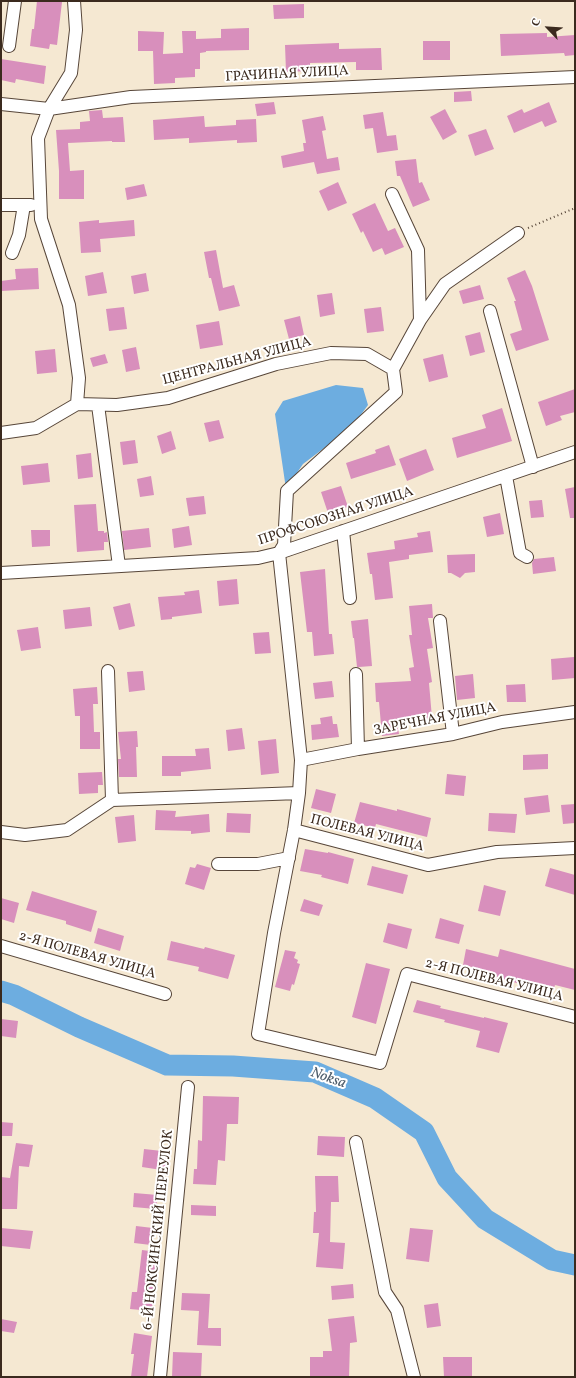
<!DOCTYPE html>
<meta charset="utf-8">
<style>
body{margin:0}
#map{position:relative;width:576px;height:1378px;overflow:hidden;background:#f5e8d2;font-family:Vollkorn,serif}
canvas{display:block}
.frame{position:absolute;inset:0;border:2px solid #3b2a1e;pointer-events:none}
.north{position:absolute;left:528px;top:8px;width:40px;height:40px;-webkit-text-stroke:3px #fff;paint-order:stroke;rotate:295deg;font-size:11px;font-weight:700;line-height:16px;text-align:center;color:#3b2a1e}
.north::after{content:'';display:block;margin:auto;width:14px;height:18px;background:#3b2a1e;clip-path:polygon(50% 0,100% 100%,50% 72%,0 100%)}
</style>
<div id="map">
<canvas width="576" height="1378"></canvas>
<div class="frame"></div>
<div class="north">С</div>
</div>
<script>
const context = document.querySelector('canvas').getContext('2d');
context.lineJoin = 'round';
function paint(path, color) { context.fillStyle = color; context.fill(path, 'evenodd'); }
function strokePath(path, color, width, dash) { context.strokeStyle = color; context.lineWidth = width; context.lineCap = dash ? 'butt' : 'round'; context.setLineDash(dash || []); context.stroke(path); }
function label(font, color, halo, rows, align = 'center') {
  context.font = font + ' Vollkorn,serif'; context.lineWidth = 4; context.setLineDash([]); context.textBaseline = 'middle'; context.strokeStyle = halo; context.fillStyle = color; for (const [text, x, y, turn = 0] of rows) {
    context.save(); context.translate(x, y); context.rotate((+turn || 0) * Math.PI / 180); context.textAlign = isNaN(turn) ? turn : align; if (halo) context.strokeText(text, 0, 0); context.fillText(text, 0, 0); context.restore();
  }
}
paint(new Path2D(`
 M336 385 363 388 368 405 352 427 303 464 286 489 275 414 283 401Z`), '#6dade0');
strokePath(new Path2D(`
 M1 991 14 995 79 1027 167 1065 233 1066 315 1072 375 1098 424 1132 447 1178 485 1219 552 1260 575 1265`), '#6dade0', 21);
paint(new Path2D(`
 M37 1 62 2 57 45 50 44 49 49 30 46 32 29H34Z
 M304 4V18L274 19 273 5Z
 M249 28V50L206 51V52L200 53V69H195V77L175 78V83L154 84 153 51H138V31L164 32 163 54 183 53 182 31H196V39L221 38V29Z
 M547 33V37L575 35V55L565 56 564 53 501 56 500 34Z
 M423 41H450V60H423Z
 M339 43V49L381 48 382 70H356V62L310 63V71L286 72 285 45Z
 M1 59 46 66 44 84 16 79 15 83 1 80Z
 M471 91 472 101 454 102V92Z
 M274 102 276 114 257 116 255 104Z
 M549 102 557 122 545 127 542 121 514 133 507 116 522 109 524 113Z
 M445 109 457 132 443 140 430 117Z
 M102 110 103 118 123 117 125 142H112V141L68 143 70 171 84 170V199H59V171L56 130 80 129V122L90 121 89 111Z
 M383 112 387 136 396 135 398 150 377 153 373 128 365 129 363 115Z
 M204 116 205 127 236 125V120L256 119 257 142 237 143V140L189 143V138L154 140 153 120Z
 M323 116 326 130 322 131 327 159 338 157 340 170 317 174 314 162 283 168 281 156 304 151 303 143H306L302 120Z
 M486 129 494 149 475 156 468 135Z
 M416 159 419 183 422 182 430 200 413 207 400 176H397L395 161Z
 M338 182 347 203 328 211 319 191Z
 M144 184 147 196 127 200 125 188Z
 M375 203 388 231 395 228 404 247 385 255 382 248 373 252 363 231 361 233 352 214Z
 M99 220V223L134 220 135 236 100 239 101 252 81 253 79 222Z
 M216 250 223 288 234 285 240 306 219 311 211 278H209L204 252Z
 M38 268 39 289 1 291V281L16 279 15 269Z
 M525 270 532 286 549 340 516 351 510 334 522 330 514 301H516L507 278Z
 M103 272 107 293 88 296 85 276Z
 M146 273 149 291 134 294 131 276Z
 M480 285 484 299 463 304 459 291Z
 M332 293 335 314 320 317 317 295Z
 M124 307 127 329 109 331 106 309Z
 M381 307 384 331 367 333 364 309Z
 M300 316 304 335 289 339 284 320Z
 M219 321 223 345 200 349 196 325Z
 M480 332 485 352 470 356 465 336Z
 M136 347 140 369 126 372 122 350Z
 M55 349 57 372 37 374 35 351Z
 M105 354 108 363 93 367 90 358Z
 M443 354 448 377 429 382 423 359Z
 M575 389V412L560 416 562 420 546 426 538 402Z
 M502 408 512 441 457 458 452 438 486 428 482 415Z
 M219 420 224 438 209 442 204 423Z
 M171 431 176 449 162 454 157 436Z
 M135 440 138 463 123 465 120 442Z
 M389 445 396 465 351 479 346 463 376 453 375 450Z
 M426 449 434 470 407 481 399 459Z
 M91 453 93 477 78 479 76 455Z
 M48 463 50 482 23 485 21 466Z
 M151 476 154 495 140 497 137 479Z
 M341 486 348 507 328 513 321 492Z
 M575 487V518H570L565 489Z
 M204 496 206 514 189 516 186 498Z
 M542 500 544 517 531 518 529 501Z
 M96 504 98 531H104V533L107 532 108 542H104V550L77 552 74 505Z
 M500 513 504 534 487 537 483 517Z
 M189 526 192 545 174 548 172 529Z
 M149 528 151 547 124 550 122 531Z
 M31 530H50V546L32 547Z
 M430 531 433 552 409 555V559L389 562 393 598 375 600 372 574H370L367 553 395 549 394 541 418 537 417 533Z
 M475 554V572L465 573 460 578 451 573H448L447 555Z
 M554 557 556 571 533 574 532 563 534 559Z
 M325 569 329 634H332L334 654 314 656 312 632H307L300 572Z
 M237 579 239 604 219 606 217 581Z
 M199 590 202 613 172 617V619L161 620 158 597 185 595 184 592Z
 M130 603 135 626 119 630 113 607Z
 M432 604 433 618H428L433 648 427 649 432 682 429 683 432 718 397 722 399 734 382 736 379 702H376L375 683 411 681 409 668 414 667 409 635H412L409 606Z
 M90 607 92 626 65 629 63 610Z
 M368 619 372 666 359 667H357L354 638H353L351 621Z
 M38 627 41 648 21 651 17 630Z
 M269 632 271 653 255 654 253 633Z
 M574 657 575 678 552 680 551 659Z
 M143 671 145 690 129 692 127 672Z
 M473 674 475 698 457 700 455 676Z
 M332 681 334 697 315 699 313 683Z
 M525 684 526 702H507L506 685Z
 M97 687 98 704H93L94 732H100V749H80V716H75L73 689Z
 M332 716 333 724H337L339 737 312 740 311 725 321 724 320 718Z
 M242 728 245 749 228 751 226 730Z
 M137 731 138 747H136L137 777H119L118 759H121L118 732Z
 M276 739 279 773 261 775 258 741Z
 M209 748 211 769 181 772V776H162V756H196L195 749Z
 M548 754V769L523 770V755Z
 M102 772 103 785H98V793L79 794 78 773Z
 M447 774 466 776 464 796 445 794Z
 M316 789 336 794 331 813 311 808Z
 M548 795 550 812 526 815 524 798Z
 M360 802 397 811V809L431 818 427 837 376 824 375 828 354 823Z
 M575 804V823L563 824 561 805Z
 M156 810 176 811 175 817 209 814 210 832 191 834V831L155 830Z
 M227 813 251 814 250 833 226 832Z
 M489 813 517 814 515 833 488 831Z
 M134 815 136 841 118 843 115 817Z
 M305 849 328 853V852L354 859 348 884 321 877 322 875 300 871Z
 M197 864 211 868 204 890 185 884 190 867 195 868Z
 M372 866 408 875 403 894 367 885Z
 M550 868 575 875V895L545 886Z
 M484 885 506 891 500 916 478 911Z
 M32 891 97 911 91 932 66 924V921L26 910Z
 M1 898 19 903 14 923 1 919Z
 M304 899 323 905 319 916 300 911Z
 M440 918 464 925 459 944 435 938Z
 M388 923 412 929 407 949 383 942Z
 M98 928 124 936 120 951 94 943Z
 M171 941 204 949 205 947 235 955 228 979 198 971 199 967 167 960Z
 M466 949 498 957 500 949 575 969V990L555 985 554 988 521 980 520 984 493 976 494 972 463 965Z
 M285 950 296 952 294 958 298 960 297 963 300 964 294 985 292 984 290 991 275 987Z
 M366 963 390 969 376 1024 352 1017Z
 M417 1000 441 1006 440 1008 484 1018V1017L508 1023 499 1053 476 1047 480 1031 444 1022 445 1020 413 1012Z
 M1 1019 18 1021 16 1038 1 1036Z
 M203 1096 239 1097 238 1124H227L225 1161 218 1160 216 1185 193 1184 194 1169H197L198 1140 202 1141Z
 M1 1122 13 1123 12 1136H1Z
 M318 1136 345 1137 344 1157 317 1155Z
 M16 1143 33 1145 29 1167 19 1166 17 1209H1V1177L10 1178Z
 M144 1149 171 1152 168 1171 142 1167Z
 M315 1176H338L339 1202H331L330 1242 345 1243 343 1269 316 1267 319 1233H313L314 1212H316Z
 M134 1193 158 1195 156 1209 133 1207Z
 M191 1205 216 1206V1216L191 1215Z
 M136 1226 153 1228 151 1245 134 1243Z
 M1 1228 33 1231 30 1249 1 1246Z
 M410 1228 433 1230 429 1262 406 1259Z
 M142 1250 158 1252 152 1311 130 1309 132 1292H137Z
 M353 1284 354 1298 332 1300 331 1286Z
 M182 1293 210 1294 208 1328H221V1346L197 1345 199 1311 181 1310Z
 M438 1303 441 1326 427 1328 424 1305Z
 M354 1316 357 1342 350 1343 349 1377H310V1357H323V1351H332L328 1319Z
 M1 1319 17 1322 14 1333 1 1331Z
 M134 1333 152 1336 147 1377H131L134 1354H131Z
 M173 1352 202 1353 201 1377H172Z
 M443 1357H472V1377H444Z`), '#d88fbc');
const minor = new Path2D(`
 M74 1 76 30 71 73 49 109 38 138 41 219 69 305 79 378 77 404
 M9 46 15 1
 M1 104 49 109 131 97 575 77
 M392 194 418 250 420 320
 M1 205H31
 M12 253 19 235 24 205
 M490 311 533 467
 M393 369 420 320 445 284 518 233
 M98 405 119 566
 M1 433 36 428 77 404 117 405 168 398 276 364 331 353 367 354 393 369 396 392 287 491 284 545 279 553 301 760 299 793 294 830 274 933 258 1034 380 1063 407 974 575 1017
 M506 476 520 553 527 557
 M343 531 350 598
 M1 573 258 558 279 553 575 452
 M440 621 453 734
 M108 671 112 800
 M356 674 358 749
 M301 760 358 749 453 734 502 722 575 712
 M294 830 428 865 497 852 575 848
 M1 832 25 835 67 830 112 800 299 793
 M218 864H258L289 858
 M1 946 165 994
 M356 1142 385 1292 397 1310 414 1377
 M160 1377 188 1087`);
strokePath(minor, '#574639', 14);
strokePath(new Path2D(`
 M528 228 575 208`), '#574639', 2, [1, 3]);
strokePath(minor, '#fff', 12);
label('14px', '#3b2a1e', '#fff', [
 ["ГРАЧИНАЯ УЛИЦА",287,75,-3],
 ["ЦЕНТРАЛЬНАЯ УЛИЦА",237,362,-15],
 ["ПРОФСОЮЗНАЯ УЛИЦА",336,517,-18],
 ["ЗАРЕЧНАЯ УЛИЦА",435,720,-11],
 ["ПОЛЕВАЯ УЛИЦА",367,834,14],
 ["2-Я ПОЛЕВАЯ УЛИЦА",87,956,16],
 ["2-Я ПОЛЕВАЯ УЛИЦА",494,981,14],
 ["6-Й НОКСИНСКИЙ ПЕРЕУЛОК",159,1230,-84]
]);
label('italic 15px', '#4f5e6c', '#fff', [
 ["Noksa",328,1079,19]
]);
</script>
